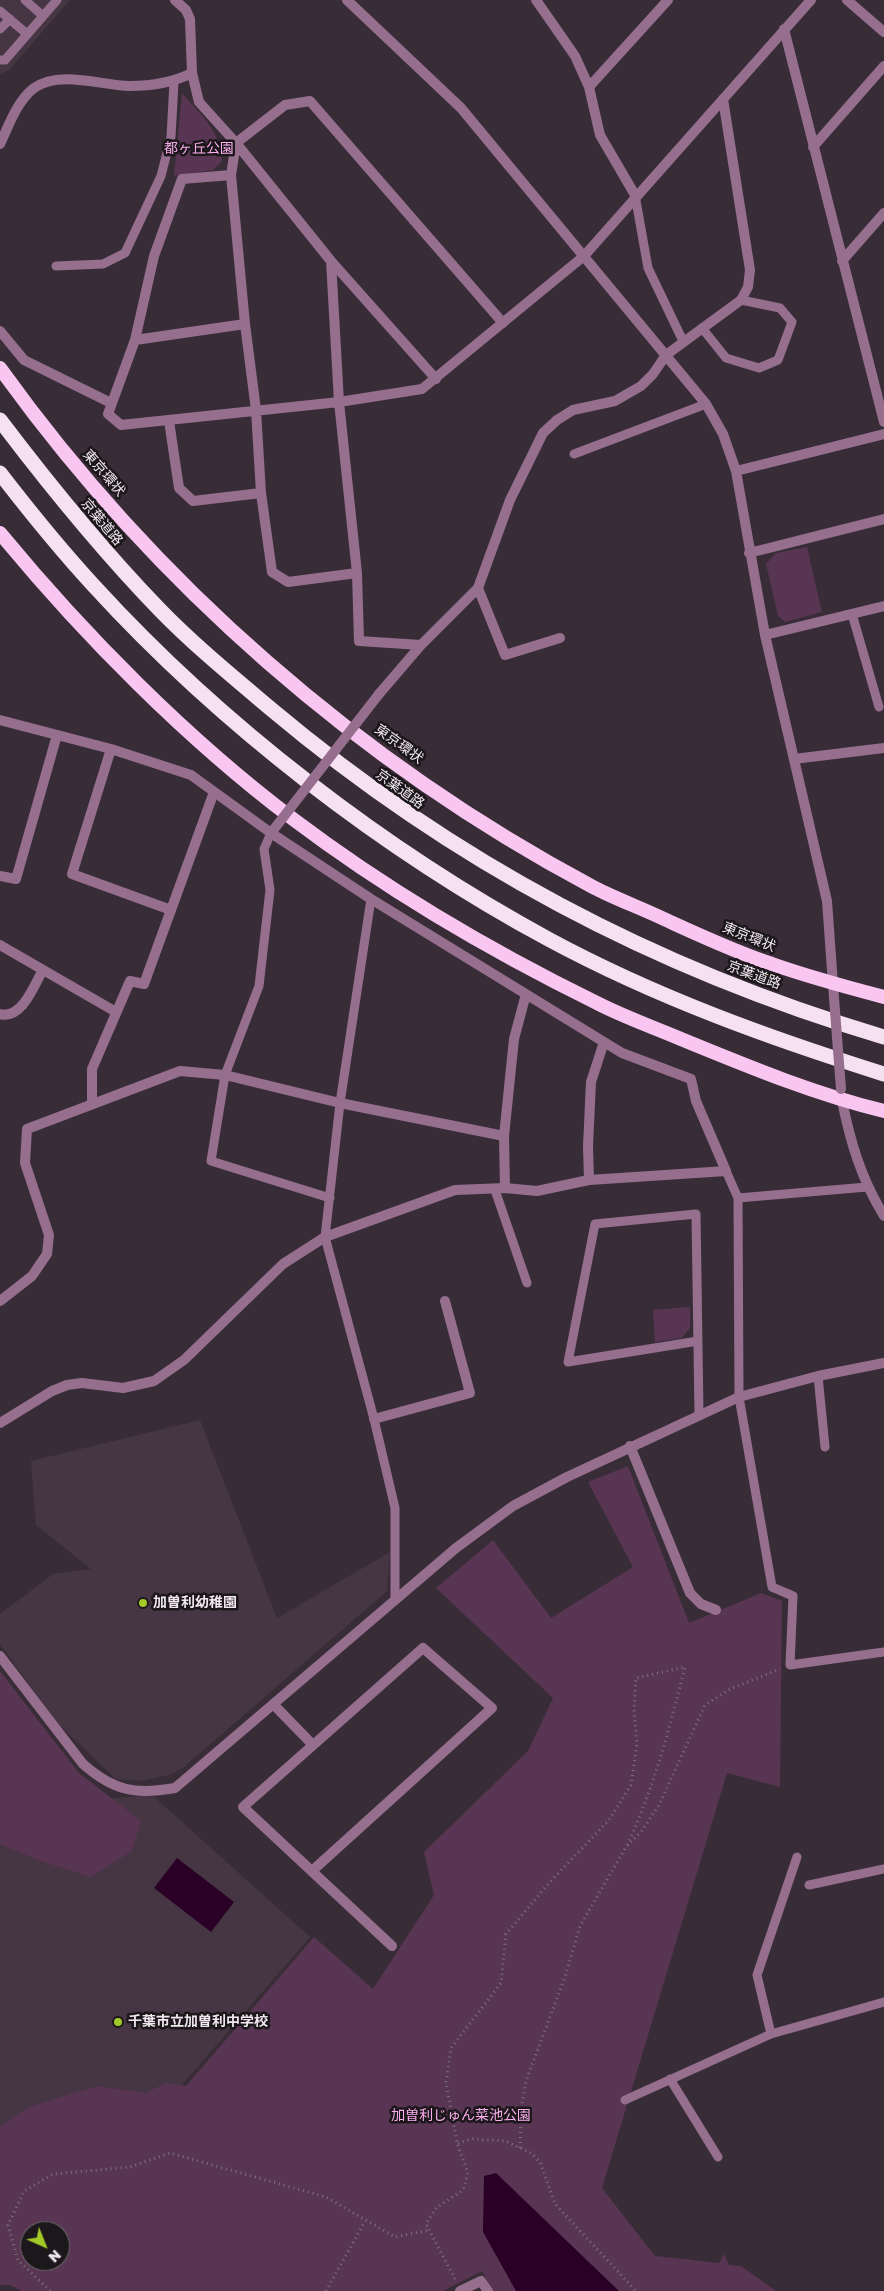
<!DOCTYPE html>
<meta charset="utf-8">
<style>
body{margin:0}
#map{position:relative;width:884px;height:2291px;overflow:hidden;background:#382d36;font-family:"Golos Text",sans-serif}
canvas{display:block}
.north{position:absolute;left:20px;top:2221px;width:50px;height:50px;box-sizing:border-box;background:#1c171b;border:1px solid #706b6f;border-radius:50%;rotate:136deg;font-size:14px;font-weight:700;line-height:20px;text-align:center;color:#efe8ee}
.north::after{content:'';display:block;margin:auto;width:18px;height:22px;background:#a3c927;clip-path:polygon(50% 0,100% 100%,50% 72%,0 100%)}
</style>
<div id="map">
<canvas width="884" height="2291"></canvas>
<div class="north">N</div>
</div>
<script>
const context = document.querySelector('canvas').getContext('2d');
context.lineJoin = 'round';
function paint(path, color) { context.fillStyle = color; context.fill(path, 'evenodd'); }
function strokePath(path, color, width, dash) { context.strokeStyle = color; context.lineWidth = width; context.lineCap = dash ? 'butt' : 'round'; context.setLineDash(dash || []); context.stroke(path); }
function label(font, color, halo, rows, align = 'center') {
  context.font = font + ' "Golos Text","Noto Sans JP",sans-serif'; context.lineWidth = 5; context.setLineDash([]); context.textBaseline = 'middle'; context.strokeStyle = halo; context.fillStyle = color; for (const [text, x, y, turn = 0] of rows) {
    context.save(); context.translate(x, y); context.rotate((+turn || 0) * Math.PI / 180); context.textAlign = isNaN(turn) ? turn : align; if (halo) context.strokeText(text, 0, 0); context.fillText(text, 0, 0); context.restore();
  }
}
paint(new Path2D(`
 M0 0H70L10 69 0 75Z
 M200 1420 277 1618 390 1552 387 1591 184 1767 170 1775 141 1781 116 1779 56 1722 0 1644V1614L53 1574 91 1569 36 1525 31 1461Z
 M0 1774 77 1801 152 1795 310 1937 162 2108 0 2152Z`), '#463542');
paint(new Path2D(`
 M182 93C200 114 221 131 222 161L213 170 174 176Z
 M807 547 822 612 785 622 778 616 766 564 776 553Z
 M690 1307V1328L682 1338 655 1342 653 1310Z
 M628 1466 689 1623 761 1593 782 1601 780 1787 727 1773 602 2188 655 2256 719 2263 724 2254 729 2265 741 2266 776 2291H493L482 2271 443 2291H22L10 2285H0V2127L29 2107 97 2086 146 2093 165 2083 186 2086 314 1937 373 1989 434 1895 424 1852 528 1751 553 1698 436 1588 493 1540 551 1618 633 1567 588 1482ZM30 2231H60V2261H30Z
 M0 1671 79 1773 141 1821 132 1851 91 1877 43 1862 0 1844Z`), '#583552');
paint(new Path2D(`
 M177 1858 234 1902 211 1932 154 1888Z
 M496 2173 619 2291H516L483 2232 484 2176Z`), '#2a0026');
strokePath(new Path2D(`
 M458 2143 473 2139 505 2141 531 2153 540 2162 555 2204 636 2291
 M520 2148 521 2110 526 2081 565 1977 580 1926 626 1847 641 1832 659 1805 705 1705 732 1688 780 1669
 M455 2279 426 2224 436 2208 463 2190 468 2173 457 2143 446 2083 451 2048 501 1983 506 1934 549 1883 609 1820 631 1785 637 1744 634 1710 636 1678 685 1667C669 1729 654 1789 626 1847
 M50 2291 18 2260 8 2225 24 2191 53 2174 130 2167 170 2153 326 2197 395 2237 429 2230
 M326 2291 365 2221`), '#7c737b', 3, [1, 4]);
strokePath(new Path2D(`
 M25 0 43 16
 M0 11 27 34
 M0 29 10 19
 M0 60H5L57 0
 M635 195 648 268 683 341
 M56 266 103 264 125 253 161 176 171 137 174 82
 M702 328 726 358 759 368 778 360 792 322 780 308 741 300
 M574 454 706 404
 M852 614 879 707
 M271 833 264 849 270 890 259 986 225 1075 211 1161 330 1198
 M371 899 340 1103 325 1237 374 1419 395 1508V1599
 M726 1171 738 1198 739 1397 772 1587 793 1596 790 1665 884 1652
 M495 1190 527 1283
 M738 1198 867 1187
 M698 1341 568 1362 595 1224 696 1214 699 1414
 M818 1376 825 1447
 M809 1885 884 1869
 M771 2034 757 1975 797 1857
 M670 2079 718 2157
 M625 2100 771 2034 884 2002`), '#966f8f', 9);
strokePath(new Path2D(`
 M175 0 186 10 190 19 192 73 199 102 236 143 331 261 436 379
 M347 0 461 108 706 404 723 434 736 471 765 635 827 901 834 998
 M536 0 575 56 589 87 600 135 635 195
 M847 0 884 32
 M784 29 884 422
 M589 87 668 0
 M0 144C9 125 17 101 34 88 60 70 100 85 129 86 152 86 172 83 192 73
 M813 147 884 66
 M231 175 182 179 154 256 135 340 108 414 121 425 339 402 422 389 584 256 811 0
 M331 261 339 402 357 573 359 641 421 645
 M842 261 884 213
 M0 331 24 360 111 403
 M135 340 245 324
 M169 421 179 488 193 501 261 493
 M736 471 884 434
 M749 553 884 519
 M357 573 288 582 272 572 261 493 256 410 245 324 231 175 236 143 285 105 310 101 503 323
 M478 588 505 655 560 638
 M765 635 884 606
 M379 694 421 645 478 588 510 500 543 433 557 420 573 410 615 401 641 386 653 374 666 355 741 300 748 287 750 270 723 99
 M0 720 111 749 191 775 271 833 371 899 604 1042 622 1053 691 1079 696 1101 726 1171 589 1180 537 1191 505 1188 455 1190 325 1237 283 1264 184 1360 154 1381 123 1388 82 1383 67 1385 52 1391 0 1423
 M111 749 72 874 171 910
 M794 759 884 748
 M0 876 16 879 57 735
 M0 945 116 1012
 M0 1014C22 1020 34 985 43 970
 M92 1104V1069L130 981 144 984 214 792
 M504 1136 514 1039 526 994
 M589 1180 588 1146 591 1082 604 1042
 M0 1301 32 1276 47 1254 49 1235 25 1163 27 1129 180 1071 225 1075 340 1103 504 1136 505 1188
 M374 1419 470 1393 445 1301
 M630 1446 690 1593 701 1604 716 1610
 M274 1705 312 1744
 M312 1871 492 1708 423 1648 243 1807 392 1946
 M460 2291 481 2281 488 2291`), '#966f8f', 10);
strokePath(new Path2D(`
 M842 1101C851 1144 861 1178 884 1216
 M0 1656 83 1764C114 1791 135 1795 175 1788L456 1548 513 1506 567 1477 739 1397 818 1376 884 1363`), '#966f8f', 10);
strokePath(new Path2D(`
 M0 368C154 583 360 763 593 887 616 899 641 908 664 919 699 935 735 952 772 964 809 977 846 987 884 997
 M0 533C84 635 187 739 293 819 387 890 491 951 597 1003 624 1017 653 1027 681 1039 747 1066 814 1094 884 1111`), '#f8c6f0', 14);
strokePath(new Path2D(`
 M0 420C50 486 102 550 160 610 194 645 233 677 271 709 453 862 655 969 884 1037
 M0 473C30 512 61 550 94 586 221 725 385 851 550 940 656 997 769 1038 884 1074`), '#f5e1f1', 15);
strokePath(new Path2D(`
 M271 833 379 694
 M834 998 841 1089`), '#966f8f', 10);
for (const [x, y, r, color] of [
 [143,1603,5,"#a3c927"],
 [118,2022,5,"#a3c927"]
]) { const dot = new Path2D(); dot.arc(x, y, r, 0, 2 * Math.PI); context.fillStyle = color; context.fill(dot); strokePath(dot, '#1c171b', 2); }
label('14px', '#fbaded', '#1c171b', [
 ["都ヶ丘公園",199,149],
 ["加曽利じゅん菜池公園",461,2116]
]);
label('14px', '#efe8ee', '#1c171b', [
 ["東京環状",104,473,49],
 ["京葉道路",102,522,50],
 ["東京環状",399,744,36],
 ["京葉道路",400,789,36],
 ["東京環状",749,937,22],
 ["京葉道路",754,975,20]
]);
label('bold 14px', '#efe8ee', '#1c171b', [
 ["加曽利幼稚園",153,1603],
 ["千葉市立加曽利中学校",128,2022]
], 'left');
</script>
